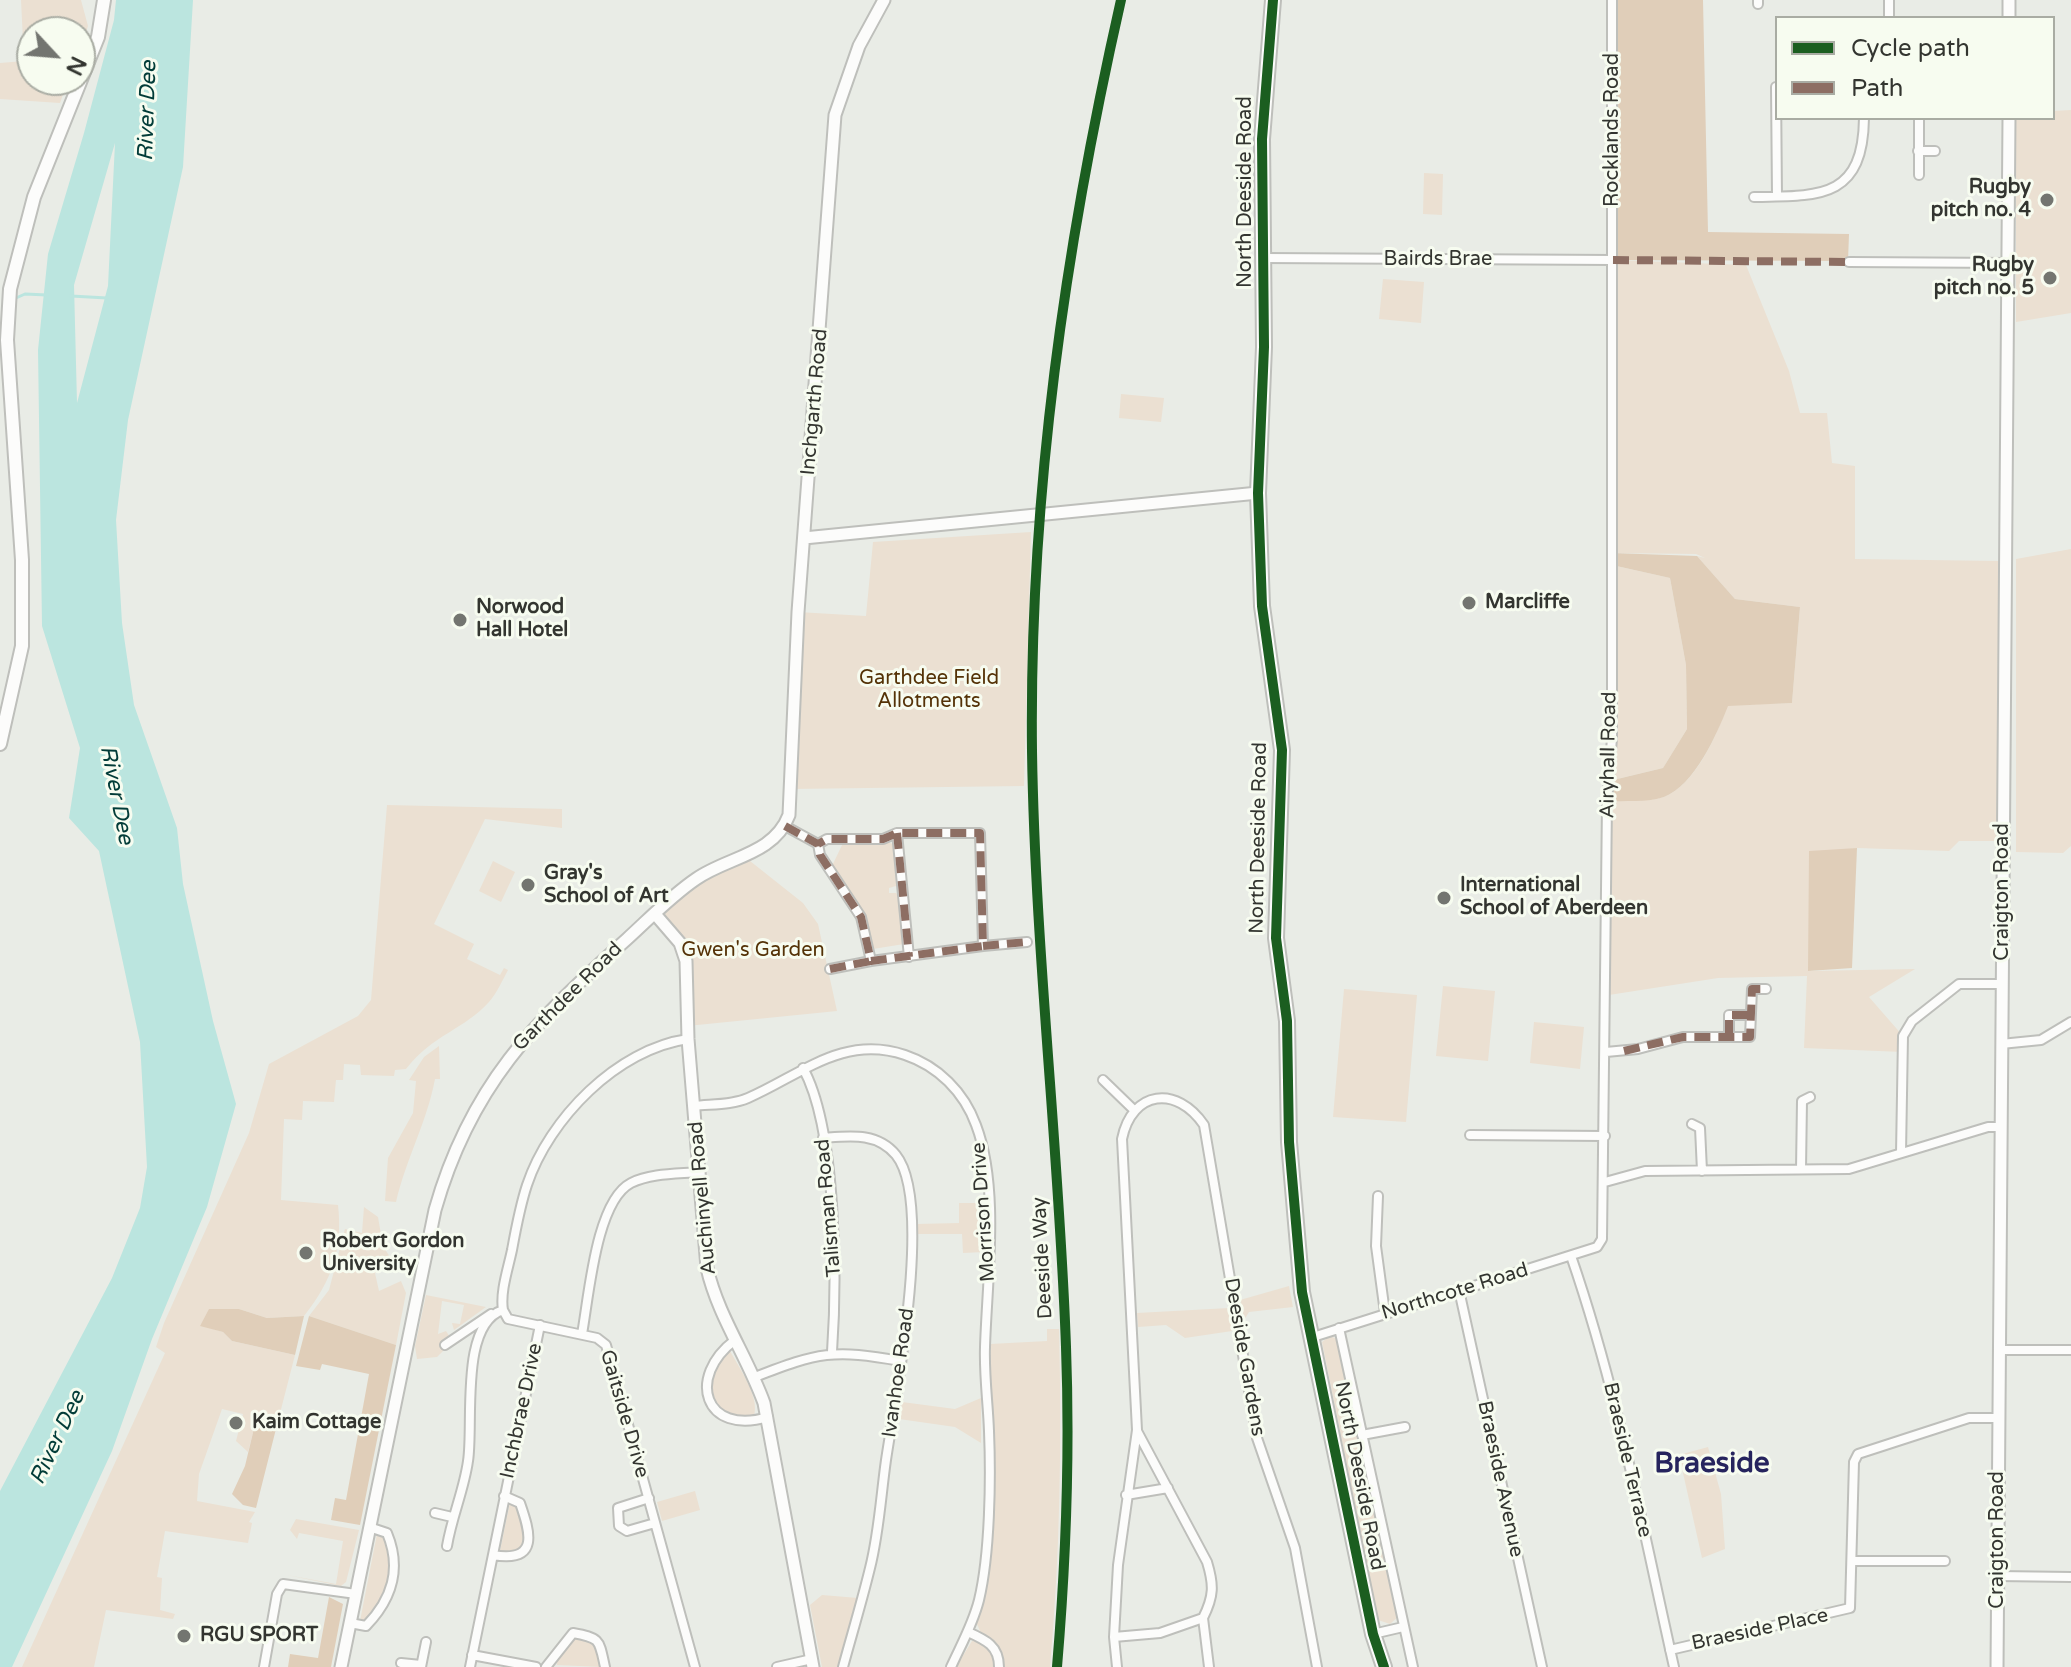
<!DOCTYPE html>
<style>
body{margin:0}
#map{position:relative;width:2071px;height:1667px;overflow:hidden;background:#e9ece6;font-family:"Varela Round",sans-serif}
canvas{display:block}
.legend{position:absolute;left:1775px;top:16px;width:280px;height:104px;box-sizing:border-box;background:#f7fcf0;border:2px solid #a9aca3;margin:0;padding:10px 14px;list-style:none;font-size:24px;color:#333530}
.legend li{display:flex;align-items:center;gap:16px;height:40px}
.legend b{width:40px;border:2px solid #a9aca3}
.north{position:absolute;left:16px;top:16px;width:80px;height:80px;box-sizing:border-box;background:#f7fcf0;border:2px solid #a9aca3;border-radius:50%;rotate:116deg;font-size:22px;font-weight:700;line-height:32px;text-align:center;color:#333530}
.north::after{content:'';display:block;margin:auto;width:28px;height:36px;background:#737570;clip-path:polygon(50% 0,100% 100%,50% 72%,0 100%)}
</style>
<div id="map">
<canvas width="2071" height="1667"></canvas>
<ul class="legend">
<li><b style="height:10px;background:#1b5e20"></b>Cycle path</li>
<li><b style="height:10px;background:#8d6e63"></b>Path</li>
</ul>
<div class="north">N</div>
</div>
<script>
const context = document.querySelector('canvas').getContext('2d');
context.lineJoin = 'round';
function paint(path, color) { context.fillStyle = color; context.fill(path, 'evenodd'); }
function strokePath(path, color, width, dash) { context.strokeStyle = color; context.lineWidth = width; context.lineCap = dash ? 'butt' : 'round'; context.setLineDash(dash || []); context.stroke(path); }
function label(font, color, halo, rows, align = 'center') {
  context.font = font + ' "Varela Round",sans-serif'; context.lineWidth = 6; context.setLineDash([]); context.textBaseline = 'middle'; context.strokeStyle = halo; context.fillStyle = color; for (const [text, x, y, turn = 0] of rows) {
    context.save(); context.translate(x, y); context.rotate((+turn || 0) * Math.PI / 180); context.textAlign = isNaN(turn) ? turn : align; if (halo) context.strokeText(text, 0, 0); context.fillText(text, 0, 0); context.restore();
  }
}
paint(new Path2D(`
 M21 0H81L88 26 80 50V32H32V80H68L60 103 0 99V63L24 61Z
 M2071 110V313L2016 322V167H2009V119L2053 118V111Z
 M1424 173 1443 174 1442 215 1423 214Z
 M1613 260 1746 265 1789 371 1800 413H1827L1832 463 1855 466V559L1999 561 1997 841H1959L1949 851 1857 848 1838 851 1808 971 1915 969 1869 997 1903 1036V1052L1804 1048 1807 976 1718 978 1609 995 1607 802C1624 800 1648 802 1664 797 1695 785 1718 734 1727 705L1792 703 1800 607 1735 599 1697 556 1705 558 1696 554 1612 553Z
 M1383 279 1424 282 1421 323 1379 319Z
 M1121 394 1164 398 1161 422 1119 418Z
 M1031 532 1024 786 790 789 798 612 866 616 873 542Z
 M2071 549V846L2063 853 2016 852V559Z
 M1612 565 1670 578 1686 665 1687 729 1663 768 1609 781Z
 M387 805 562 809V828L485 819 434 924 474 944 467 959 500 975 504 968 508 970C502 981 497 993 489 1002 465 1029 432 1035 406 1069L395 1070 394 1076 361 1075 360 1065 344 1064 343 1080H336L334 1102 303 1101 302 1120 284 1119 281 1200 338 1205C343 1249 332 1281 304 1316L267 1318 239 1309 200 1325 223 1332 232 1341 295 1355 278 1421 257 1417 248 1452 236 1441 243 1414 222 1409 199 1474 197 1501 255 1512 249 1522 252 1523 248 1543 165 1531 157 1577 162 1578 160 1610 175 1614 173 1619 106 1610 94 1667H22L165 1353 156 1347 164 1323 249 1133 269 1064 358 1016 371 1000Z
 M843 843H891L895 847 896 886 889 888V893H896L901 899 904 944 873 949C862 906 855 901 832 866Z
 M745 857 803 903 818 924 837 1011 687 1026 686 961 655 914 680 892Z
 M493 861 515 872 501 902 479 891Z
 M1443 986 1495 991 1488 1061 1436 1056Z
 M1344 989 1417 995 1406 1122 1333 1117Z
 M1534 1022 1584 1027 1580 1069 1530 1063Z
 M439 1046 440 1079H435C427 1122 406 1159 396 1202L385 1201 388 1158 413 1113 416 1081 409 1080 424 1057Z
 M959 1203H981L984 1252 963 1253 962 1234H917L916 1224 959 1223Z
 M364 1207 378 1217 383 1246 395 1265 375 1273 379 1291 401 1281 406 1293 396 1345 309 1316 329 1290 345 1229 362 1233Z
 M1289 1286 1293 1307 1249 1312 1244 1320 1240 1300Z
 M426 1295 486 1307 454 1330 452 1323 460 1324 464 1305 442 1301 438 1334 446 1331 450 1337 442 1342 446 1348 437 1357 417 1359 415 1346Z
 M1229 1308 1232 1331 1185 1338 1166 1325 1138 1327 1137 1313Z
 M1047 1329H1059C1062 1442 1060 1555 1050 1667H1002L1000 1649 981 1633 976 1622 983 1599 994 1474 990 1344 1047 1341Z
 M1330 1336 1337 1339 1399 1616 1390 1624 1378 1620 1322 1342Z
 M730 1351C739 1368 760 1396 754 1416 719 1425 706 1397 713 1367Z
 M981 1398V1443L955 1427 899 1419 902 1402 955 1409Z
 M1708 1447 1721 1494 1725 1549 1702 1558 1679 1455Z
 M695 1491 700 1510 662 1521 657 1502Z
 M510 1502 517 1505 526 1533 523 1547 506 1553 500 1551Z
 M296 1519 359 1530 346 1582 341 1586 287 1575 336 1584 343 1541 299 1533 297 1539 290 1530Z
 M377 1534 384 1536 394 1555 382 1604 366 1621H360Z
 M822 1595 858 1598 839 1667H822L810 1605Z
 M575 1638 597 1645 602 1667 557 1665 556 1659Z
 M972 1641 982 1642 990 1647 995 1667H956Z`), '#ebe0d2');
paint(new Path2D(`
 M1612 0H1703L1708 232 1849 234 1848 261 1613 260Z
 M1612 553 1697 556 1735 599 1800 607 1792 703 1728 706C1717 734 1695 785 1664 797 1648 803 1624 800 1607 802L1609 781 1663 768 1687 729 1686 665 1670 578 1612 565Z
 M1857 848 1852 968 1808 971 1809 851Z
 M209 1309H239L267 1318 304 1316 295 1355 232 1341 223 1332 200 1326Z
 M309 1316 396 1345 360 1525 331 1520 335 1498 346 1500 369 1374 322 1364 320 1370 296 1366Z
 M257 1416 278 1421 256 1508 243 1505 232 1494 245 1466Z
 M329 1597 343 1604 331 1667H288L290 1654 318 1658Z`), '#e0ceb9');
paint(new Path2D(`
 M116 0H193L183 167 128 420 116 520 122 623 134 705 177 828 183 884 213 1021 236 1104 207 1207 152 1339 112 1451 12 1667H0V1491L112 1278 140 1208 147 1167 140 1042 99 851 69 818 80 748 42 626 38 350 48 254 84 133 114 20ZM115 143 108 286 77 403 74 285Z`), '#bbe5df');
strokePath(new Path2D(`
 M71 296 107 298
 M16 298 25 294 47 295`), '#bbe5df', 3);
const minor = new Path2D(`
 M1758 4V0
 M1889 18V0
 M1776 87 1777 196
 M1918 151H1935
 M1919 175V118
 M1754 197C1820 196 1863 199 1864 118
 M1264 258 1613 260
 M1849 262 2009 263
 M785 826 818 844 820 855 861 917 871 961 983 946 980 833H897L883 839H827L818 844
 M897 833 909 957
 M983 946 1027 942
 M830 969 871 961
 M1729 1036V1015H1750
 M2001 1044 2041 1040 2071 1022
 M1606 1052 1638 1049 1683 1037H1750L1752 989H1766
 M803 1068C837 1130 837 1280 832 1352
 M1103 1080 1134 1110
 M694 1106C712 1104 732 1105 748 1098 801 1075 843 1034 905 1055 938 1066 964 1092 976 1125 1000 1188 987 1280 985 1347 984 1375 988 1403 989 1431 991 1479 990 1554 979 1600 973 1624 961 1645 951 1667
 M1692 1124 1700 1128 1702 1171
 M1470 1135 1605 1136
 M823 1138C850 1136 877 1132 896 1155 934 1202 895 1399 886 1460 881 1495 879 1533 870 1568 862 1601 852 1634 843 1667
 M1901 1153 1903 1036 1912 1021 1959 984H2002
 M1801 1169 1802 1101 1810 1097
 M1605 1182 1645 1171 1849 1169 1988 1127H2001
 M1378 1196 1376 1246 1385 1313
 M1571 1256C1617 1389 1643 1529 1674 1667
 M1459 1290 1542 1667
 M503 1310 508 1319 597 1338 606 1345 695 1667
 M503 1310C500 1292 508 1269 512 1250 516 1228 520 1206 527 1185 549 1119 617 1049 688 1039
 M1339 1328 1413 1667
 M582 1334C589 1296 596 1201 631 1183 651 1173 678 1174 699 1172
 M1313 1337 1597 1247 1602 1239 1607 802 1612 738V0
 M735 1340C686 1377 704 1436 768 1417
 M445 1345 491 1314
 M1999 1350H2071
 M755 1377C819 1352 833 1349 901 1361
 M1362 1435 1405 1427
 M1126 1495 1168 1488
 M649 1498 618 1508 619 1526 627 1531 655 1523
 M435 1513 452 1517
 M447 1546C452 1516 464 1490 468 1461 474 1424 459 1324 503 1310
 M493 1555C540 1563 530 1532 520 1503L504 1496
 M1854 1561H1945
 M1998 1576 2071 1577
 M1203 1618 1209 1667
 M350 1623 366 1626C392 1599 402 1569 387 1533L369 1527
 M968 1632C986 1640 999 1646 999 1667
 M1373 1634 1403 1627
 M1114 1637 1160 1633 1203 1618C1214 1596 1214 1585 1207 1562L1137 1431
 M1670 1650 1850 1608 1854 1462 1858 1454 1969 1418H1999
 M472 1655 536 1667
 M401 1663 421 1665
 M264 1667 277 1594 283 1584 356 1594
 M421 1667 426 1642
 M470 1667 540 1325
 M546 1667 573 1633C601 1638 599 1640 605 1667
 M777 1667 812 1659
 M1117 1667 1114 1637 1118 1565 1137 1430 1122 1139C1132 1090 1177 1085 1204 1125L1257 1438 1295 1548 1317 1667`);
const tertiary = new Path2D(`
 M2009 18V0
 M804 538 1258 493
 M655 914 680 943 686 961 688 1039 707 1268C718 1316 747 1356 764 1403L813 1667
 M341 1667 435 1210C470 1086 534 1022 627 939 649 919 671 896 696 879 727 857 774 855 789 815L798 612 835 115 859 46 884 0
 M1997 1667 2009 118`);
const secondary = new Path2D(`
 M0 744 22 646V560L7 340 10 289 34 197 98 37 104 0`);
const primary = new Path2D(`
 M1273 0 1262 139 1264 347 1258 493 1262 606 1282 750 1276 938 1287 1021 1289 1142 1302 1292 1373 1634 1384 1667`);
strokePath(minor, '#bebfbb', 12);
strokePath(tertiary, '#bebfbb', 15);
strokePath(secondary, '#bebfbb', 16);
strokePath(primary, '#bebfbb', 18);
strokePath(minor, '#fcfcfb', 8);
strokePath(tertiary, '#fcfcfb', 11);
strokePath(secondary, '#fcfcfb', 12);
strokePath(primary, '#fcfcfb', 14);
strokePath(new Path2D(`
 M1613 260 1849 262
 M785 826 818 844 820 855 861 917 871 961 983 946 980 833H897L883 839H827L818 844
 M897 833 909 957
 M983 946 1027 942
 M830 969 871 961
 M1729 1036V1015H1750
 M1624 1051 1683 1037H1750L1752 989H1766`), '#8d6e63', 8, [16, 8]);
strokePath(new Path2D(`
 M1273 0 1262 139 1264 347 1258 493 1262 606 1282 750 1276 938 1287 1021 1289 1142 1302 1292 1373 1634 1384 1667
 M1057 1667C1066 1561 1070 1454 1066 1347 1059 1148 1035 950 1032 751 1029 497 1065 247 1121 0`), '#1b5e20', 10);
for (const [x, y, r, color] of [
 [2047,200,8,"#737570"],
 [2050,278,8,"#737570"],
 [1469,603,8,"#737570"],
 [460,620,8,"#737570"],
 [528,885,8,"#737570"],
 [1444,898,8,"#737570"],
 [306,1253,8,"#737570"],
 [236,1423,8,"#737570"],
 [184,1636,8,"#737570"]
]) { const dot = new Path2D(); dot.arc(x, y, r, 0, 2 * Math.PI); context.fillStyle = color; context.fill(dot); strokePath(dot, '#f7fcf0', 3); }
label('20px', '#333530', '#f7fcf0', [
 ["Rocklands Road",1613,130,-90],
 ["North Deeside Road",1246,192,-90],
 ["Bairds Brae",1438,260],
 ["Inchgarth Road",815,402,-85],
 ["Airyhall Road",1609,755,-89],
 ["North Deeside Road",1259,838,-89],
 ["Craigton Road",2003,892,-90],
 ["Garthdee Road",568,997,-45],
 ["Auchinyell Road",703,1198,-95],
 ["Talisman Road",829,1208,-95],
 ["Morrison Drive",984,1212,-94],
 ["Deeside Way",1043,1258,-93],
 ["Northcote Road",1455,1292,-17],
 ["Deeside Gardens",1244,1357,80],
 ["Ivanhoe Road",899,1373,-82],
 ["Inchbrae Drive",522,1411,-78],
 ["Gaitside Drive",624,1414,74],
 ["Braeside Terrace",1627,1460,77],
 ["North Deeside Road",1359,1476,79],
 ["Braeside Avenue",1500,1479,78],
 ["Craigton Road",1998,1540,-90],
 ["Braeside Place",1760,1630,-12]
]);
label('bold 20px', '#333530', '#f7fcf0', [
 ["Rugby",2031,188,"right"],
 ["pitch no. 4",2031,211,"right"],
 ["Rugby",2034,266,"right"],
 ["pitch no. 5",2034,289,"right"],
 ["Marcliffe",1485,603],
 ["Norwood",476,608],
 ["Hall Hotel",476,631],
 ["Gray's",544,874],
 ["School of Art",544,897],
 ["International",1460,886],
 ["School of Aberdeen",1460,909],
 ["Robert Gordon",322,1242],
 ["University",322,1265],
 ["Kaim Cottage",252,1423],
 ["RGU SPORT",200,1636]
], 'left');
label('20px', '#543207', '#f7fcf0', [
 ["Garthdee Field",929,679],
 ["Allotments",929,702],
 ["Gwen's Garden",753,951]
]);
label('italic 22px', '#023c38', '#f7fcf0', [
 ["River Dee",148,111,-88],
 ["River Dee",116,795,79],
 ["River Dee",58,1438,-65]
]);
label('bold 28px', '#26245e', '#f7fcf0', [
 ["Braeside",1712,1465]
]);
</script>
